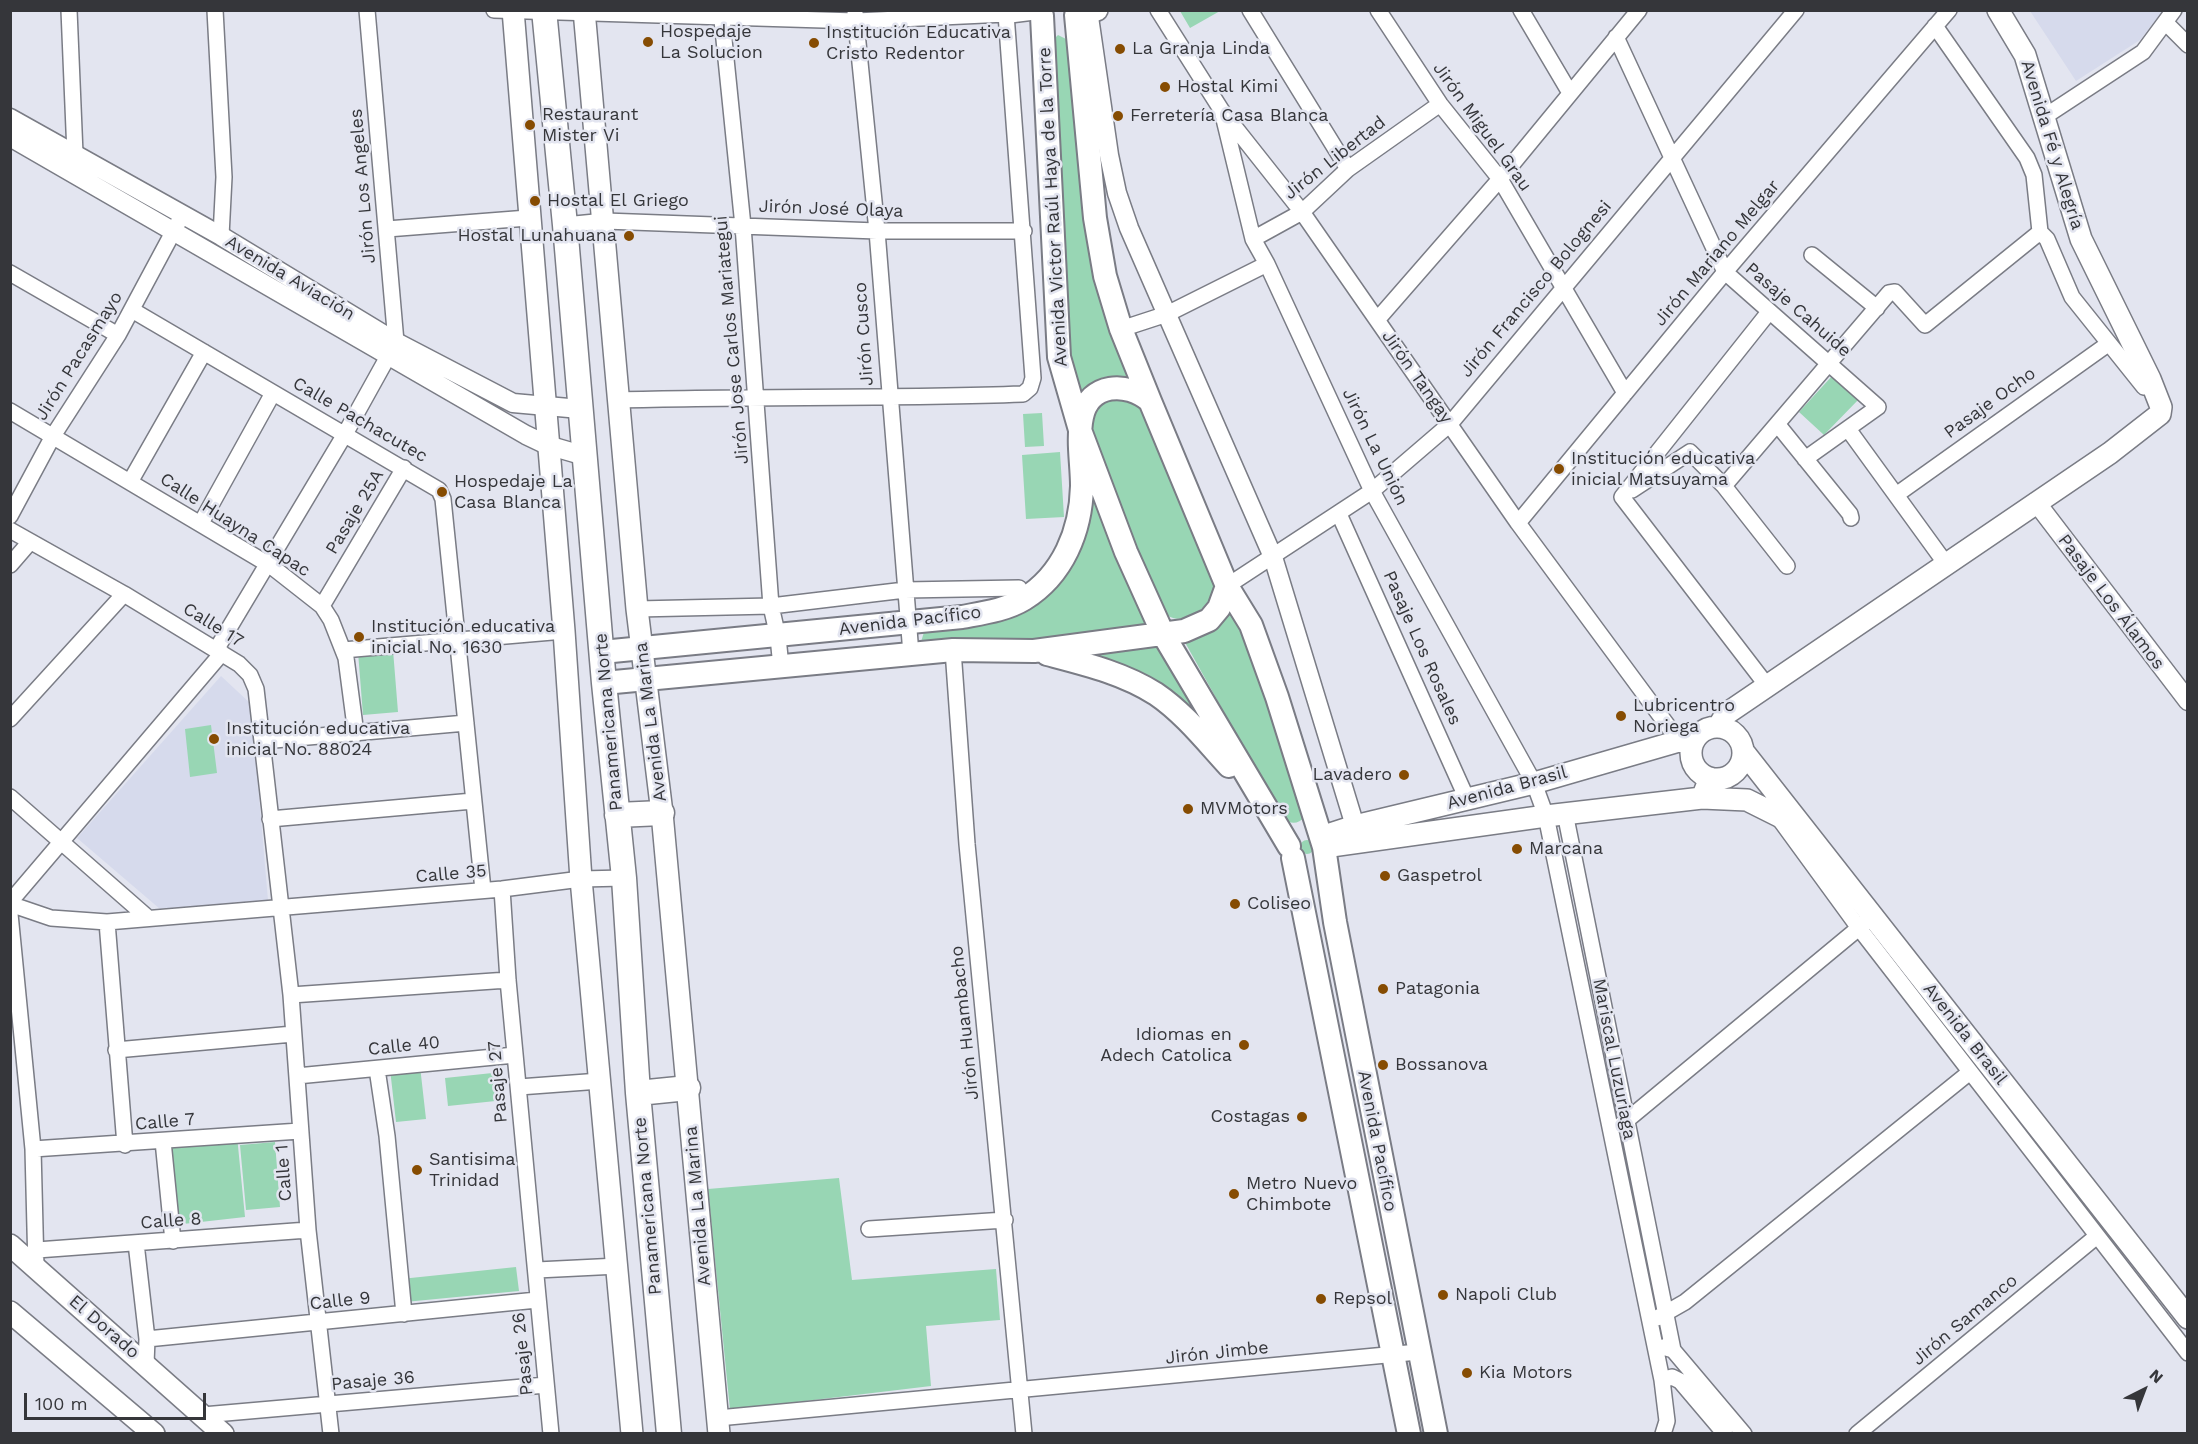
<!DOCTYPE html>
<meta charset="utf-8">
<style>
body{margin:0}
#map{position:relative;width:2198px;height:1444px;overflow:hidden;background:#e3e5f0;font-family:"Work Sans",sans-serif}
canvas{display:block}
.frame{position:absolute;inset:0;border:12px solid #35363a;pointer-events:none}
.north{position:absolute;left:2114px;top:1360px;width:60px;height:60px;-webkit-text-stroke:4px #e3e5f0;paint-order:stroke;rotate:42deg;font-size:16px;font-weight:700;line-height:24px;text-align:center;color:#35363a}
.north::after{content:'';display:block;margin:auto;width:21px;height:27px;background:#35363a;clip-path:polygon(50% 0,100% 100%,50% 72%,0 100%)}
.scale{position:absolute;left:24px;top:1393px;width:182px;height:27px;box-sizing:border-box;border:3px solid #35363a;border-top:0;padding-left:8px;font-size:18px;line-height:21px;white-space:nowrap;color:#35363a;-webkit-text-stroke:4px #e3e5f0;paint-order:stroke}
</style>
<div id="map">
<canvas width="2198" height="1444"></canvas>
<div class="frame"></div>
<div class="north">N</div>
<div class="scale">100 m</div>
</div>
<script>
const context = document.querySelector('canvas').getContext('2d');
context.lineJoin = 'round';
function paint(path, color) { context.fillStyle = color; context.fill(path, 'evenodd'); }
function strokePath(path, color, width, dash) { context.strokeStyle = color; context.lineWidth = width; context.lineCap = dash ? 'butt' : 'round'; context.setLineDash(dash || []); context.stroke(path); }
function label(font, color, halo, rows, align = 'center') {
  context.font = font + ' "Work Sans",sans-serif'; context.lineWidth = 5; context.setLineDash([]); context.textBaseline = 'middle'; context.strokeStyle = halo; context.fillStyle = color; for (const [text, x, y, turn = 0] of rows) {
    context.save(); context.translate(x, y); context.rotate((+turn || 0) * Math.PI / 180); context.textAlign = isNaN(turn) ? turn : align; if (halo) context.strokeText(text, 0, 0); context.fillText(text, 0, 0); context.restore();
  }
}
paint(new Path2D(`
 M2030 11H2163L2140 40 2076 81Z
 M221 676 251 704 268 900 160 909 77 838Z`), '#d6daec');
paint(new Path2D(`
 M1220 11 1190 28 1180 11 1220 10Z
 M1058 35 1066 39 1093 268 1132 380C1110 371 1093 377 1081 397L1070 356 1054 39Z
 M1833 375 1859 399 1824 435 1799 412Z
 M1111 395 1141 403 1216 583C1212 604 1190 627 1168 616L1126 531 1091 425 1096 407Z
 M1042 413 1044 446 1025 447 1023 414Z
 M1060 452 1064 517 1026 519 1022 455Z
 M1085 476 1118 562 1154 628 937 649 921 642 924 632 1045 592Z
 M1234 598 1305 817C1298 824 1291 825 1283 818L1182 637Z
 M1160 641 1216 738 1060 652Z
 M393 650 398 712 363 715 358 652Z
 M211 725 217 773 190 777 185 729Z
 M1300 847a7 7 0 1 1 14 0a7 7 0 1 1-14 0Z
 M420 1066 426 1119 396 1122 390 1069Z
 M502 1072 505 1100 448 1106 445 1078Z
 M237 1136 245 1217 174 1225 166 1142Z
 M275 1142 280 1207 246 1210 240 1145Z
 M839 1178 852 1280 996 1269 1000 1320 926 1326 931 1386 730 1410 708 1189Z
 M516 1267 519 1291 405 1302 401 1279Z`), '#98d6b4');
const minor = new Path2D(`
 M69 10 75 154
 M215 10 224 177 221 236
 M494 10 856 21 1006 14 1033 378 1030 388 1023 394C888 399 752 396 617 400
 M721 10 743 226 771 606 778 637 781 667
 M1158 10 1222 111 1302 212 1518 523 1679 741
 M1250 10 1348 169
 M1378 10 1440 104 1500 179 1625 393
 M1521 10 1570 93
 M855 13 877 231 911 654
 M2165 22 2188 45
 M1935 26 2027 158 2034 175 2040 232
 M1616 37 1725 272 1878 407 1805 459
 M1222 111 1253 239 1267 264 1372 491 1534 783 1546 816 1662 1380 1672 1377 1680 1381 1725 1434
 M2044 117 2143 52 2174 10
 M565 225 605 221 877 231H1024
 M387 229 528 218
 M1253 239 1302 212 1348 169 1440 104
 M1812 255 1877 308
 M10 273 118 335
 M132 310 439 490 443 499 483 890
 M1377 320 1500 179 1639 10
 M1121 329 1167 314 1267 264
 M10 411 271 566 322 606 331 620 346 658 356 734
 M1778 425 1850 514 1851 518
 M1848 429 1946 564
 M130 482 204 352
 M1724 486 1889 293 1895 292 1925 325 2040 232 2047 239 2072 297 2144 387 2150 379
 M1632 490 1690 452 1724 486 1787 566
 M1896 495 2108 344
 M1622 497 1768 687
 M1622 497 1769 312
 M1339 514 1467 799
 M10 516 53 436 118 335 179 221
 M201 523 273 393
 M1518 523 1725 272 1949 10
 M10 530 124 594 239 664 250 675 256 689 291 995 308 1230 331 1434
 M10 565 29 543
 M1227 586 1372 491 1450 424 1796 10
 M322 606 404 468
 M637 609 771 606 905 590 1019 588
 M216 650 345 434 396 342 367 10
 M343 650 564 631
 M953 650 967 844 1024 1434
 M10 719 124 594
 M263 741 466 723
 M10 797 147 917
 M1565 813 1673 1350
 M1778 817 1859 928 2188 1353
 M270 819 473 801
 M502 889 508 980 551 1434
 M10 902 222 653
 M10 904 51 918 107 922 502 889 581 879 624 878
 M10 914 33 1149 36 1268
 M107 922 125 1145
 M291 995 508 980
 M116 1050 293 1034
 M377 1069 387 1136 404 1314
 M297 1076 515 1055
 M519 1087 600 1081
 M1621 1125 1866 922
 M163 1141 173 1241
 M33 1149 300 1131
 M869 1229 1005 1220
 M136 1243 147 1339 146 1364
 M37 1250 308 1230
 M537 1270 618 1266
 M1657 1318 1685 1302 1970 1072
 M147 1339 537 1300
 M1663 1347 1673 1350 1744 1434
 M1662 1380 1667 1421 1663 1434
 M203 1415 546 1385
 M718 1418 1418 1352
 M1857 1434 2097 1236`);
const tertiary = new Path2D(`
 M1005 10 1006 14 1038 10
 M1088 10 1109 155 1117 193 1129 228 1273 557 1355 826
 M10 118 221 236 396 342 513 403 580 409
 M10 137 526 435 547 445 585 456
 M2036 502 2188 701`);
const secondary = new Path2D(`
 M513 10 564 631 581 879 632 1434
 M584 10 637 609 662 813 719 1434
 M1088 11 1097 10
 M1691 753a26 26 0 1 1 52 0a26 26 0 1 1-52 0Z
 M1718 727 1726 714 2110 453 2160 414 2161 407 2150 379 2081 239 2025 55 1998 10
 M1743 751 2188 1318
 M1702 798 1747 800 1801 827
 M1321 837 1355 826 1534 783 1679 741 1693 743
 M1324 847 1546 816 1702 798 1710 778
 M10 1245 223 1434
 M10 1312 154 1434`);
const primary = new Path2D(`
 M1076 15 1095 218 1105 276 1121 329 1150 401 1227 586 1251 625 1277 697 1324 847 1335 922 1436 1434
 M1042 16 1059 357 1080 430 1126 552 1163 634 1289 846
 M602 652 962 617C983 613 1006 610 1024 599 1063 575 1081 531 1082 486 1082 463 1077 440 1082 417 1089 383 1127 381 1150 401
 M1047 654C1085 664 1123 673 1156 694 1184 713 1206 741 1229 766
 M604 683 953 650 1034 651 1184 631 1209 620 1219 608 1227 586
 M1293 858 1409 1434`);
const trunk = new Path2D(`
 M544 10 565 225 604 683 624 878 638 1093 669 1434
 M617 815 662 813
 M638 1093 688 1088`);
strokePath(minor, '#7a7c85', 18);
strokePath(tertiary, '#7a7c85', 21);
strokePath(secondary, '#7a7c85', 24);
strokePath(primary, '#7a7c85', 26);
strokePath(trunk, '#7a7c85', 27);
strokePath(minor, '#fff', 15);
strokePath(tertiary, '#fff', 18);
strokePath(secondary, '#fff', 21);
strokePath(primary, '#fff', 22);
strokePath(trunk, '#fff', 24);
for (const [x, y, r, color] of [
 [648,42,6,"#864c02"],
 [814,43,6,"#864c02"],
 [1120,49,6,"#864c02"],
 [1165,87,6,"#864c02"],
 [1118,116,6,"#864c02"],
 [530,125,6,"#864c02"],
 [535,201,6,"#864c02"],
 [629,236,6,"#864c02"],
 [1559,469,6,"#864c02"],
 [442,492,6,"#864c02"],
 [359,637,6,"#864c02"],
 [1621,716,6,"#864c02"],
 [214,739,6,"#864c02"],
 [1404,775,6,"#864c02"],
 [1188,809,6,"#864c02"],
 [1517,849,6,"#864c02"],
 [1385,876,6,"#864c02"],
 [1235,904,6,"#864c02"],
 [1383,989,6,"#864c02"],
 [1244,1045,6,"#864c02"],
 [1383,1065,6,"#864c02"],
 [1302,1117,6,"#864c02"],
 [417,1170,6,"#864c02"],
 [1234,1194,6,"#864c02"],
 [1443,1295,6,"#864c02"],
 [1321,1299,6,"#864c02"],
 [1467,1373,6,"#864c02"]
]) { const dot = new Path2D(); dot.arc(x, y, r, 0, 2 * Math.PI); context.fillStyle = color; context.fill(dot); strokePath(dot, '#e3e5f0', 2); }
label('18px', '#35363a', '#e3e5f0', [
 ["Hospedaje",660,32],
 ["La Solucion",660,53],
 ["Institución Educativa",826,33],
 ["Cristo Redentor",826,54],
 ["La Granja Linda",1132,49],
 ["Hostal Kimi",1177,87],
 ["Restaurant",542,115],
 ["Mister Vi",542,136],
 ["Ferretería Casa Blanca",1130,116],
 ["Hostal El Griego",547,201],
 ["Hostal Lunahuana",617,236,"right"],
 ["Institución educativa",1571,459],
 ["inicial Matsuyama",1571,480],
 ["Hospedaje La",454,482],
 ["Casa Blanca",454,503],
 ["Institución educativa",371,627],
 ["inicial No. 1630",371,648],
 ["Lubricentro",1633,706],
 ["Noriega",1633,727],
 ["Institución educativa",226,729],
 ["inicial No. 88024",226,750],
 ["Lavadero",1392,775,"right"],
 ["MVMotors",1200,809],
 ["Marcana",1529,849],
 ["Gaspetrol",1397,876],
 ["Coliseo",1247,904],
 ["Patagonia",1395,989],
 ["Idiomas en",1232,1035,"right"],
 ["Adech Catolica",1232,1056,"right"],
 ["Bossanova",1395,1065],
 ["Costagas",1290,1117,"right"],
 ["Santisima",429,1160],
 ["Trinidad",429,1181],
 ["Metro Nuevo",1246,1184],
 ["Chimbote",1246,1205],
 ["Napoli Club",1455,1295],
 ["Repsol",1333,1299],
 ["Kia Motors",1479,1373]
], 'left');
label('18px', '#35363a', '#e3e5f0', [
 ["Jirón Miguel Grau",1482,127,54],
 ["Avenida Fé y Alegría",2052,145,73],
 ["Jirón Libertad",1335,158,-38],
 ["Jirón Los Angeles",363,186,-95],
 ["Avenida Victor Raúl Haya de la Torre",1053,207,-93],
 ["Jirón José Olaya",831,209,2],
 ["Jirón Mariano Melgar",1717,253,-50],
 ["Avenida Aviación",290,278,31],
 ["Jirón Francisco Bolognesi",1536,289,-50],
 ["Pasaje Cahuide",1798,310,41],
 ["Jirón Cusco",864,334,-94],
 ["Jirón Jose Carlos Mariategui",732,340,-95],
 ["Jirón Pacasmayo",79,356,-58],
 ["Jirón Tangay",1417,377,55],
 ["Pasaje Ocho",1990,403,-36],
 ["Calle Pachacutec",360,420,30],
 ["Jirón La Unión",1375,447,64],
 ["Pasaje 25A",355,512,-59],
 ["Calle Huayna Capac",235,525,33],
 ["Pasaje Los Álamos",2111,602,53],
 ["Avenida Pacífico",910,621,-7],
 ["Calle 17",213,625,32],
 ["Pasaje Los Rosales",1422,648,66],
 ["Panamericana Norte",609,722,-95],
 ["Avenida La Marina",651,722,-97],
 ["Avenida Brasil",1507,788,-15],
 ["Calle 35",451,874,-5],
 ["Jirón Huambacho",965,1023,-96],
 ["Avenida Brasil",1965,1034,52],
 ["Calle 40",404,1046,-6],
 ["Mariscal Luzuriaga",1614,1059,79],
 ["Pasaje 27",498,1082,-95],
 ["Calle 7",165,1122,-5],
 ["Avenida Pacífico",1377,1141,79],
 ["Calle 1",284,1173,-94],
 ["Panamericana Norte",648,1206,-95],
 ["Avenida La Marina",698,1206,-95],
 ["Calle 8",171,1221,-4],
 ["Calle 9",340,1301,-6],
 ["Jirón Samanco",1965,1320,-40],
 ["El Dorado",104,1327,41],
 ["Jirón Jimbe",1217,1353,-6],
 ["Pasaje 26",523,1354,-96],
 ["Pasaje 36",373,1381,-5]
]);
</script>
